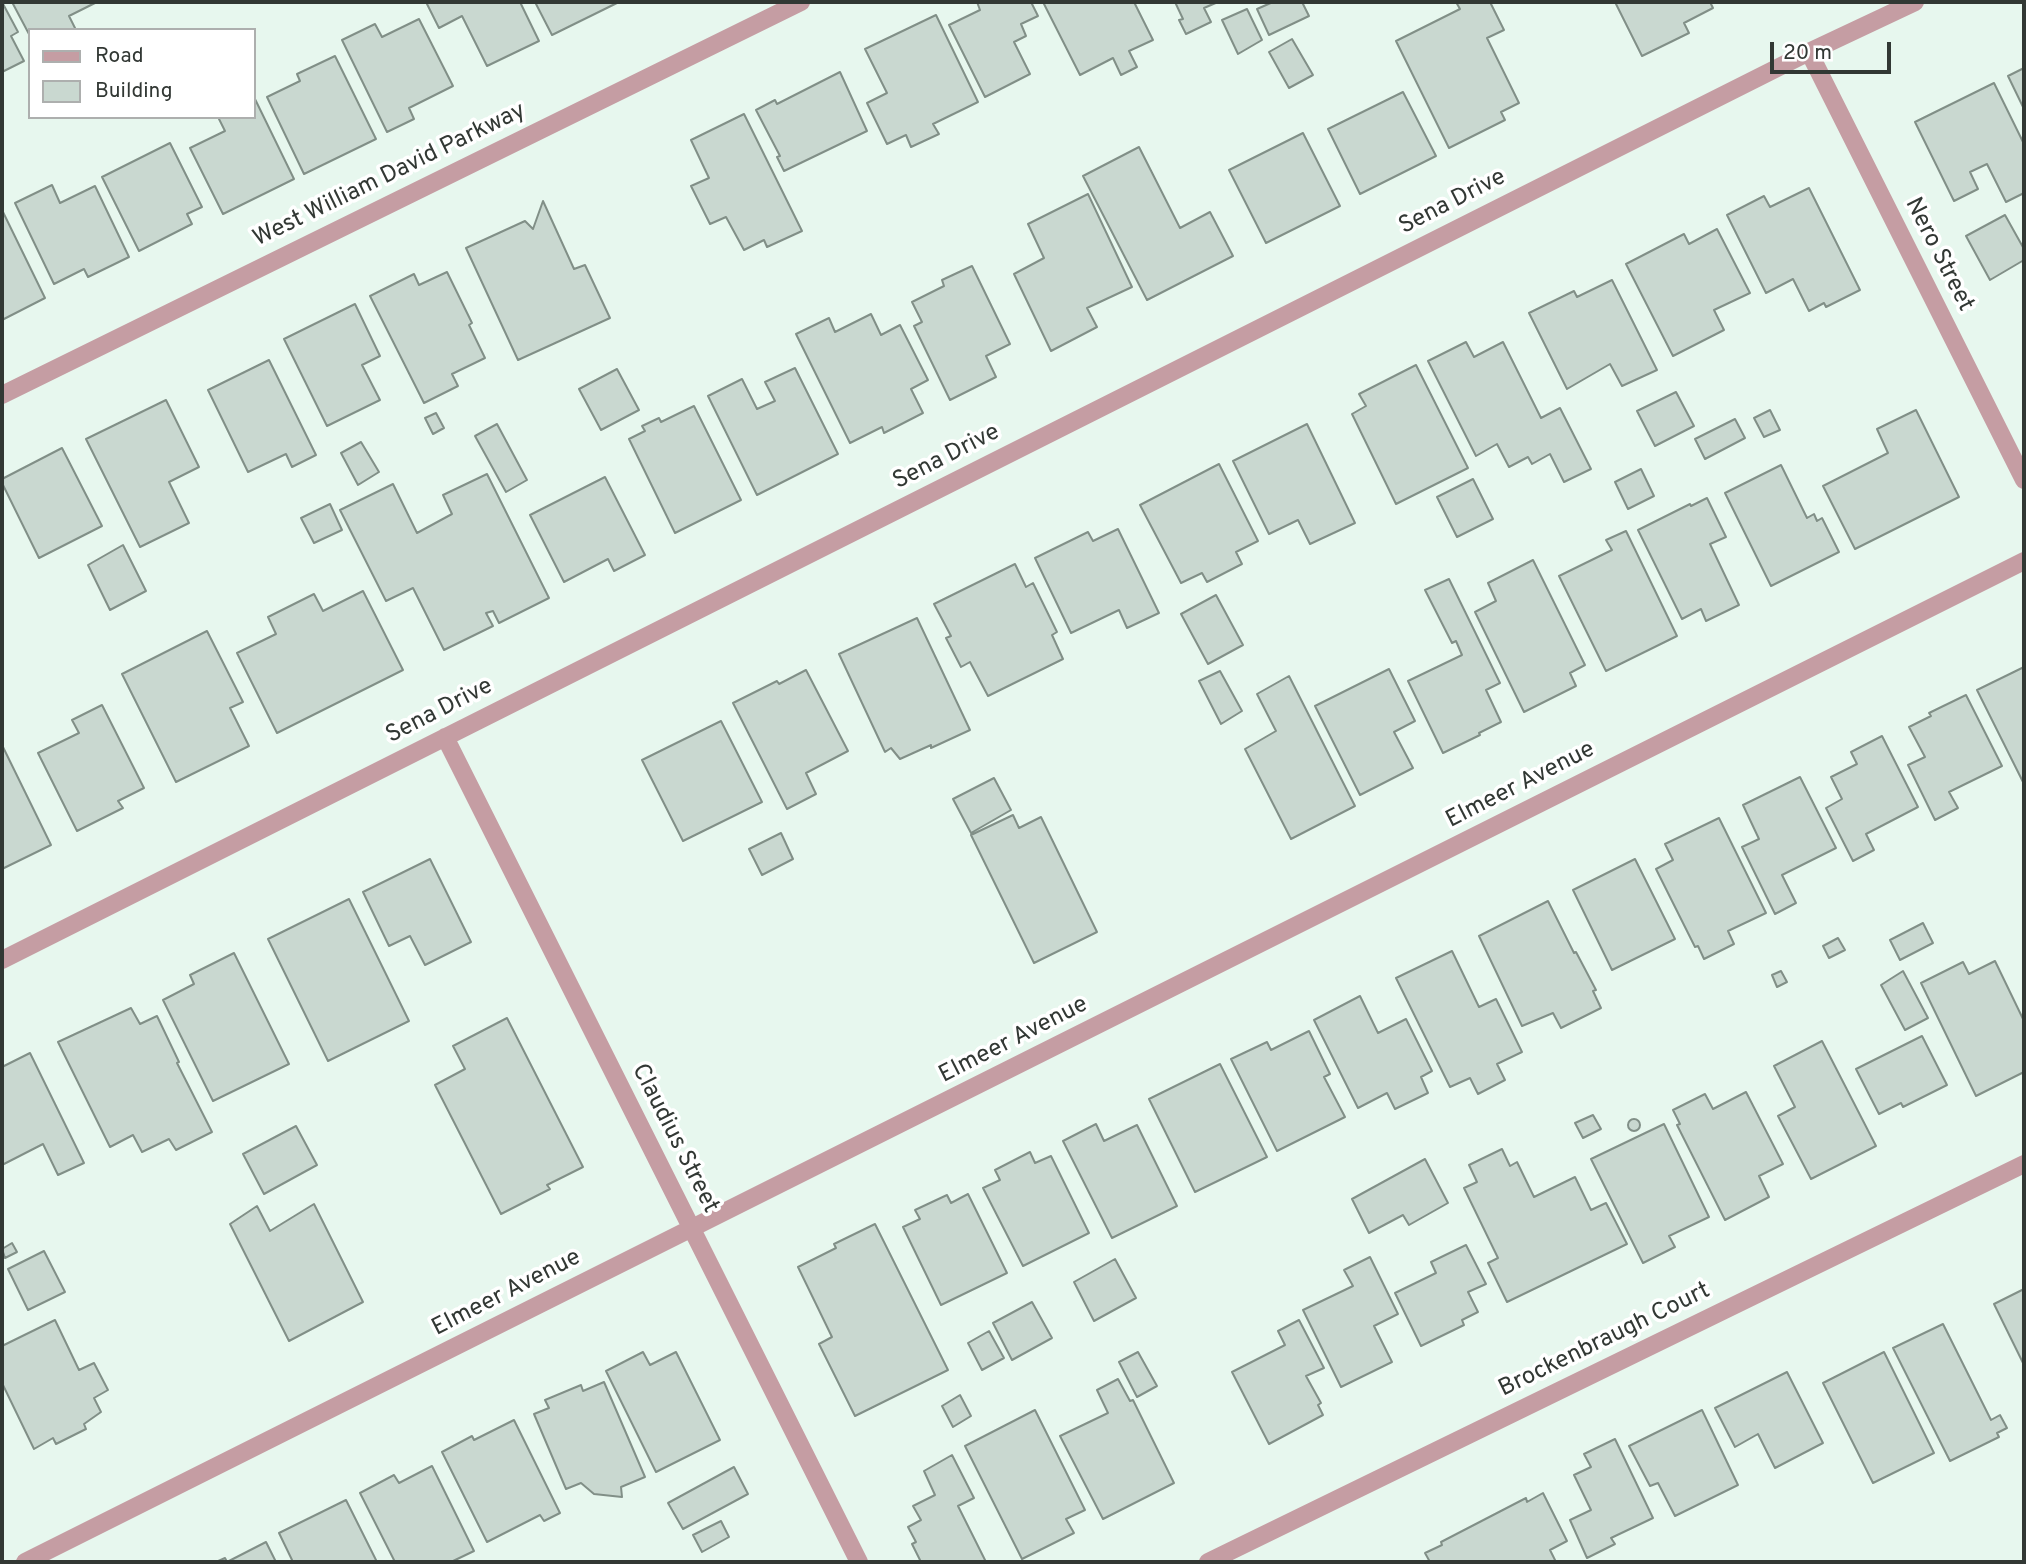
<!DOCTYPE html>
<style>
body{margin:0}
#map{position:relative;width:2026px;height:1564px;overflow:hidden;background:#e7f7ee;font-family:Overpass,sans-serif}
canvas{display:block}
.frame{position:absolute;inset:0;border:4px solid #323834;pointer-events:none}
.legend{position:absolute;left:28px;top:28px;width:228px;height:91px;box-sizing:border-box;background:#fff;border:2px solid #adafae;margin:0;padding:9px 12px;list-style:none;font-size:21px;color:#323834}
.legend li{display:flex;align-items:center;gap:14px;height:35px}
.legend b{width:35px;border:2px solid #adafae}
.scale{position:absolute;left:1770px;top:42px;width:121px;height:32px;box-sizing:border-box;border:4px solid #323834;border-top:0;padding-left:9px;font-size:21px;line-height:24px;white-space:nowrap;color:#323834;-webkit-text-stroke:5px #fff;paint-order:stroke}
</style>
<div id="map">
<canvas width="2026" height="1564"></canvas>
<div class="frame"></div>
<ul class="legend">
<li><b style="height:9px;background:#c59da3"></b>Road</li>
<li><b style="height:19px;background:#c9d8d0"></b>Building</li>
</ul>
<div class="scale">20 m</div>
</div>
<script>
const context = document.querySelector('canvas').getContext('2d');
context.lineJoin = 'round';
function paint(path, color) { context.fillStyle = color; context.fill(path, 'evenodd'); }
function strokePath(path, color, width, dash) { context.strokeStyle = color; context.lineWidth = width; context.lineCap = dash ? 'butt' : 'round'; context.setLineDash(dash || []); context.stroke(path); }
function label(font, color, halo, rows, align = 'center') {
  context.font = font + ' Overpass,sans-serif'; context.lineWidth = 7; context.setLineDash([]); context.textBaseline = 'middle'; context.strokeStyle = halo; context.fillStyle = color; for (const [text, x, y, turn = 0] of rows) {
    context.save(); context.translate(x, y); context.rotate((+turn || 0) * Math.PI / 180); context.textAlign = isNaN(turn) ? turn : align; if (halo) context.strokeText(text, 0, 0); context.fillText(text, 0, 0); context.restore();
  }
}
const building = new Path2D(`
 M2 2 18 32 11 36 24 61 2 72Z
 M12 2H97L69 16 76 30H30V36Z
 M426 2H520L539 41 487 66 462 16 439 28Z
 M535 2H619L552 35Z
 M977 2H1031L1038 16 1021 24 1026 36 1014 42 1030 74 985 97 949 25 980 10Z
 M1043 2H1134L1153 40 1129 51 1137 67 1121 75 1113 58 1080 75Z
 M1175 2H1218L1204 8 1211 22 1186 34 1179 20 1183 19Z
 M1273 2H1302L1309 16 1269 35 1257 9Z
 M1456 2H1490L1504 30 1487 38 1519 103 1501 112 1505 120 1449 148 1396 41 1460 9Z
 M1615 2H1710L1713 8 1684 23 1689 33 1642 56Z
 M1247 9 1262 40 1238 54 1222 20Z
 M936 15 978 102 933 124 939 134 911 147 906 135 887 144 867 103 887 93 865 49Z
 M419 19 453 86 409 108 414 119 387 132 342 40 375 24 382 37Z
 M1292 39 1313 75 1289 88 1269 52Z
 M335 56 376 139 304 174 267 97 300 81 297 74Z
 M2024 68V109L2008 76Z
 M840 72 867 131 784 171 777 157 780 156 756 110 775 100 777 104Z
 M1994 83 2024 144V193L2006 202 1987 164 1970 172 1978 189 1954 201 1915 122Z
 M1403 92 1436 156 1360 194 1328 129Z
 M254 97 294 179 223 214 190 148 225 131 218 117H254Z
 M744 114 802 231 767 247 764 240 744 250 726 217 710 224 691 186 709 178 691 140Z
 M1303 133 1340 206 1266 243 1229 170Z
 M170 143 202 207 187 214 192 224 139 251 102 177Z
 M1139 147 1180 228 1210 212 1233 256 1147 300 1083 176Z
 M52 185 60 203 95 186 129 257 88 277 84 269 54 284 15 203Z
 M1809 188 1860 290 1826 307 1824 303 1809 311 1793 279 1766 293 1727 215 1764 196 1770 207Z
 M1088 194 1132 287 1087 308 1097 327 1051 351 1014 274 1044 258 1028 224Z
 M543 201 574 269 585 265 610 318 518 360 466 248 525 221 533 229Z
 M2 210 45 298 2 320Z
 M2005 215 2024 249V260L1990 280 1966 236Z
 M1717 229 1750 293 1714 310 1724 330 1673 356 1626 264 1684 234 1689 244Z
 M972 266 1010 344 986 356 996 377 950 400 914 326 922 322 912 302 944 286 942 280Z
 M447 272 472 323 469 325 485 358 452 374 458 386 424 403 370 296 414 274 419 285Z
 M1612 280 1657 370 1622 386 1610 364 1567 389 1529 313 1574 291 1577 297Z
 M355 304 380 356 362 365 380 400 327 426 284 339Z
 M871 314 881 335 900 325 928 380 911 389 923 413 884 433 882 427 850 443 796 334 829 318 835 332Z
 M1466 342 1474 357 1503 342 1541 418 1560 408 1591 469 1564 482 1550 454 1532 464 1528 457 1509 467 1497 444 1476 456 1428 361Z
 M269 360 316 455 292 467 286 454 248 472 208 390Z
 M1416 365 1468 468 1396 504 1352 414 1366 406 1359 394Z
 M795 368 838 454 757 495 708 396 742 379 757 409 775 401 765 382Z
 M617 369 639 410 601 430 579 389Z
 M1676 392 1694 426 1655 446 1637 411Z
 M166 400 199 467 169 482 189 523 140 547 86 439Z
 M694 406 741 500 675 533 629 439 645 431 642 426 659 418 661 422Z
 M1770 410 1780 430 1764 437 1754 418Z
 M1916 410 1959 497 1855 549 1823 486 1888 453 1877 429Z
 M436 413 444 428 433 434 425 418Z
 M1735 419 1745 438 1705 459 1695 439Z
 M497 424 527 480 506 492 475 436Z
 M1307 424 1355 523 1310 544 1298 520 1269 534 1233 461Z
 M361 442 379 472 358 485 341 453Z
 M62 448 102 526 39 558 2 483V479Z
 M1219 464 1258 541 1236 552 1242 564 1207 582 1202 573 1181 583 1140 505Z
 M1781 465 1807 518 1814 514 1817 521 1822 518 1839 552 1771 586 1725 493Z
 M1641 469 1654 496 1628 509 1615 482Z
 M487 474 549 598 499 623 493 611 486 613 493 626 444 650 413 588 386 601 340 510 393 484 417 533 452 514 443 495Z
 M605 477 645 555 614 571 608 559 564 582 530 515Z
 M1473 479 1493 519 1457 537 1437 497Z
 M1707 498 1726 537 1710 544 1739 605 1706 621 1701 609 1682 619 1638 530 1690 504 1691 506Z
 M330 504 342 530 314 543 301 518Z
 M1118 529 1159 613 1127 628 1119 610 1071 633 1035 558 1088 532 1093 541Z
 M1626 531 1677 636 1606 671 1559 576 1612 550 1606 540Z
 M123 545 146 591 110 610 88 565Z
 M1533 560 1585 665 1570 673 1576 686 1524 712 1475 612 1496 601 1488 583Z
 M1015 564 1026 587 1033 583 1057 632 1052 635 1063 659 988 696 970 662 961 667 946 638 951 636 934 604Z
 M1449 579 1500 683 1486 690 1501 722 1479 733 1480 735 1443 753 1408 681 1462 655 1456 641 1452 643 1425 590Z
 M363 591 403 670 277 733 237 653 276 634 268 617 314 594 323 611Z
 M1216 595 1243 645 1208 664 1181 614Z
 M917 618 970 730 931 748V745L900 759 891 748 885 752 839 654Z
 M207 631 243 702 230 708 249 746 176 782 122 674Z
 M2024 667V784L1977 690Z
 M1389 669 1415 721 1394 732 1413 768 1360 795 1315 706Z
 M806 670 848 751 806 773 816 794 787 809 733 703 777 681 779 684Z
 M1220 671 1242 711 1221 724 1199 681Z
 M1289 676 1355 806 1291 839 1245 749 1276 731 1257 694Z
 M1966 695 2002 766 1949 792 1958 808 1935 820 1908 765 1925 757 1909 727 1931 716 1929 713Z
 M102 705 144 788 118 801 123 808 77 831 38 753 79 733 72 720Z
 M721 721 762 802 683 841 642 760Z
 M1882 736 1918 807 1866 834 1874 850 1853 861 1826 808 1842 799 1831 777 1857 764 1851 752Z
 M2 745 51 845 2 869Z
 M1800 777 1836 848 1782 875 1796 903 1775 914 1742 847 1759 839 1743 805Z
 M994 778 1011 810 971 833 953 799Z
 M1013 815 1019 828 1041 817 1097 932 1034 963 971 835Z
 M1719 818 1766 913 1728 931 1734 944 1704 959 1698 946 1695 947 1656 869 1673 860 1665 844Z
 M781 833 793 859 762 875 749 849Z
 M430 859 471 942 425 965 410 936 389 946 363 892Z
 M1635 859 1675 939 1612 970 1573 890Z
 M349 899 409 1021 328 1061 268 939Z
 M1548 901 1574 953 1576 952 1596 990 1593 991 1601 1008 1561 1028 1553 1013 1522 1026 1479 936Z
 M1923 923 1933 943 1900 960 1890 940Z
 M1838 938 1845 950 1829 958 1823 946Z
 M1452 951 1479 1007 1496 999 1522 1052 1497 1064 1505 1080 1478 1094 1470 1078 1450 1087 1396 978Z
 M234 953 289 1064 213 1101 163 1000 194 984 190 975Z
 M1995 961 2024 1021V1072L1976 1096 1921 983 1963 962 1969 974Z
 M1781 971 1787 982 1777 987 1772 975Z
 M1903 971 1928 1018 1905 1030 1881 985Z
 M1360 996 1378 1033 1406 1019 1432 1071 1421 1077 1428 1093 1395 1109 1387 1093 1358 1108 1314 1020Z
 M131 1008 140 1024 157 1016 179 1062 177 1063 212 1132 176 1150 169 1139 142 1152 133 1135 110 1147 58 1042Z
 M507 1018 583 1167 547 1185 550 1189 501 1214 435 1085 465 1069 453 1046Z
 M1309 1031 1330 1074 1324 1077 1345 1117 1277 1151 1231 1059 1267 1042 1271 1050Z
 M1922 1036 1947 1085 1903 1107 1901 1103 1879 1114 1856 1069Z
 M1822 1041 1876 1146 1811 1179 1778 1116 1795 1107 1774 1066Z
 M30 1053 84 1163 58 1175 43 1144 2 1165V1067Z
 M1220 1064 1267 1157 1195 1192 1149 1099Z
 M1746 1092 1783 1164 1759 1176 1769 1197 1725 1220 1677 1125 1680 1124 1673 1110 1705 1094 1713 1109Z
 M1593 1115 1601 1129 1583 1138 1575 1123Z
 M1628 1125a6 6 0 1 1 12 0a6 6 0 1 1-12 0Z
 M1096 1124 1104 1141 1137 1125 1177 1206 1112 1238 1063 1141Z
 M1664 1124 1709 1217 1669 1236 1675 1247 1643 1263 1591 1159Z
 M296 1126 317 1165 264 1194 243 1154Z
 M1502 1149 1510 1166 1517 1162 1534 1197 1575 1177 1591 1210 1606 1203 1627 1244 1507 1302 1488 1263 1498 1258 1464 1188 1477 1182 1469 1165Z
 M1030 1152 1035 1163 1051 1156 1089 1233 1023 1266 983 1188 1000 1180 995 1170Z
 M1425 1159 1448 1203 1409 1225 1403 1215 1369 1233 1352 1199Z
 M968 1194 1007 1273 941 1305 903 1227 920 1219 915 1210 947 1195 951 1203Z
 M314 1204 363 1302 289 1341 230 1224 257 1206 270 1231Z
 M875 1224 948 1370 855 1416 819 1344 832 1337 798 1267 836 1248 834 1244Z
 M12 1243 17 1252 5 1258 2 1249Z
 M1466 1245 1486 1284 1468 1292 1478 1312 1462 1320 1464 1325 1421 1346 1395 1293 1436 1273 1431 1262Z
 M44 1251 65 1292 28 1310 8 1269Z
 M1370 1257 1398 1314 1374 1326 1392 1362 1341 1387 1303 1310 1353 1286 1344 1270Z
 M1115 1259 1136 1298 1094 1321 1074 1282Z
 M2024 1289V1365L1994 1304Z
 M1032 1302 1052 1338 1012 1360 993 1323Z
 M55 1320 79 1370 94 1363 108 1390 94 1398 101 1412 84 1424 86 1429 56 1444 53 1438 34 1449 2 1383V1346Z
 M1299 1320 1324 1368 1306 1376 1321 1403 1318 1405 1323 1415 1269 1444 1232 1372 1285 1345 1278 1331Z
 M1943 1324 1991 1420 2000 1415 2007 1428 1997 1433 1999 1437 1950 1461 1893 1348Z
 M989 1331 1004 1358 982 1370 968 1343Z
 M643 1352 650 1365 676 1352 720 1440 656 1472 606 1371Z
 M1138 1352 1157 1386 1137 1397 1119 1362Z
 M1884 1352 1934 1453 1873 1483 1823 1383Z
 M1787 1372 1823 1443 1775 1468 1758 1434 1735 1447 1715 1408Z
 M1118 1379 1130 1401 1133 1400 1174 1483 1103 1519 1060 1436 1108 1413 1097 1390Z
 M604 1382 645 1477 621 1487 622 1497 594 1494 581 1483 566 1489 534 1414 549 1408 545 1400 581 1385 583 1391Z
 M960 1395 971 1416 953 1427 942 1406Z
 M1035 1410 1085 1510 1066 1519 1074 1533 1022 1559 965 1446Z
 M1702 1410 1738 1485 1675 1516 1658 1483 1650 1486 1629 1446Z
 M514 1420 560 1513 544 1521 540 1515 487 1542 442 1452 472 1436 474 1440Z
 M1615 1439 1653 1518 1611 1538 1615 1544 1587 1558 1570 1520 1591 1510 1574 1475 1591 1467 1584 1454Z
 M952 1455 974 1498 958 1506 986 1562H921L912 1544 916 1542 908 1527 921 1520 913 1506 935 1495 924 1471Z
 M432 1466 474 1551 451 1562H395L360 1493 394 1475 399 1483Z
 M734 1467 748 1494 683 1529 668 1503Z
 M1543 1493 1567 1541 1550 1550 1556 1562H1430L1425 1553 1442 1545 1441 1542 1526 1498 1527 1502Z
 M346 1500 377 1562H293L279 1533Z
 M721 1521 729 1537 702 1552 693 1535Z
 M266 1542 276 1562H216L225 1558 227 1562Z`);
paint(building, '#c9d8d0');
strokePath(building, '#818f87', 2);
strokePath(new Path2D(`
 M1809 52 2024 480
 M2 395 801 2
 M445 737 859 1562
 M2 960 1809 52 1915 2
 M25 1562 2024 561
 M1208 1562 2024 1164`), '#c59da3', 18);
label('24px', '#323834', '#fff', [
 ["West William David Parkway",390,176,-26],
 ["Sena Drive",1453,203,-27],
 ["Nero Street",1938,255,63],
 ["Sena Drive",947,458,-27],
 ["Sena Drive",440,712,-27],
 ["Elmeer Avenue",1521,786,-27],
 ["Elmeer Avenue",1014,1041,-27],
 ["Claudius Street",674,1139,63],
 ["Elmeer Avenue",507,1294,-27],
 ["Brockenbraugh Court",1605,1341,-26]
]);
</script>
